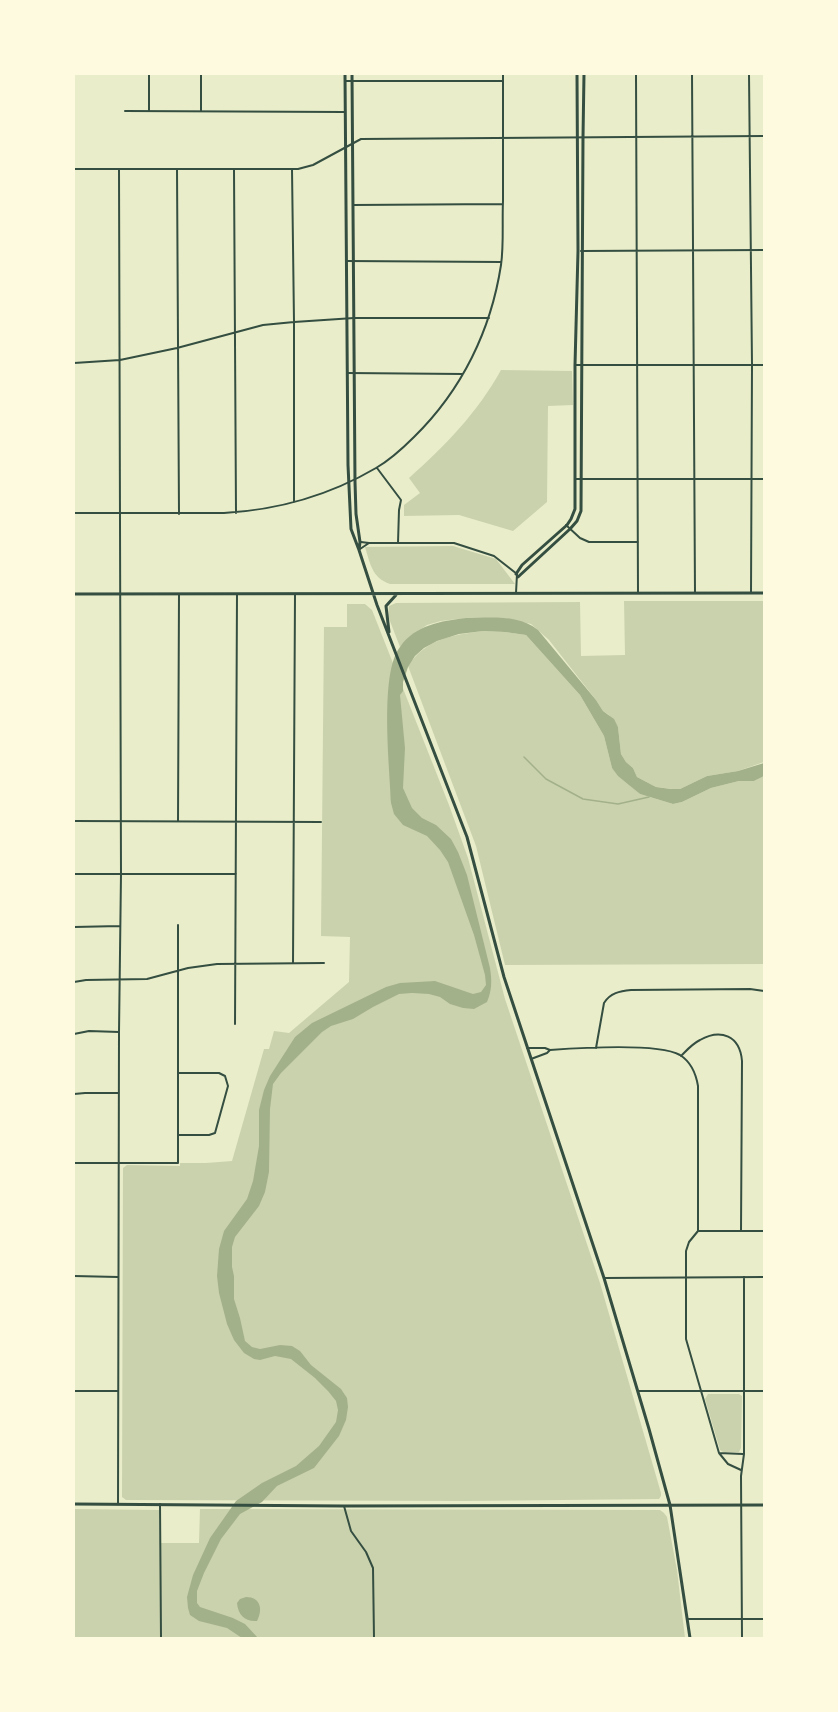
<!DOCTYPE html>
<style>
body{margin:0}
#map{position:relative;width:838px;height:1712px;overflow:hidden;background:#e9edc9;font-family:"Varela Round",sans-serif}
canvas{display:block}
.frame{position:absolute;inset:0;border:75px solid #fefae0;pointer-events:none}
</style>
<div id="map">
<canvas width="838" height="1712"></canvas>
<div class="frame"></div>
</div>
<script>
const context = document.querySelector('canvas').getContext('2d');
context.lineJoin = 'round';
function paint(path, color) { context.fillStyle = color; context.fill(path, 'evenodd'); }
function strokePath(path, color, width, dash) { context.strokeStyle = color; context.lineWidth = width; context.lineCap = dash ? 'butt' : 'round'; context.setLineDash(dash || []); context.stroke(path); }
paint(new Path2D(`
 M501 370 572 371 573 405 548 406 547 502 513 531 459 515 404 516V505L420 493 409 478C446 445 477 413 501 370Z
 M453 546 496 559 515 584H390C372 578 370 563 365 547Z
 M624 601H764V762L738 771 707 776 680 789H672L656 787 637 777 633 768 626 762 621 754 618 727 609 715 603 711 596 700 549 640 531 624 504 618H466L441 621 427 625 412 635 400 647 388 616 389 606 396 603 580 602 581 656 625 655Z
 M347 604H365L372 610 449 805 468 858 505 999 600 1283 661 1493V1496L659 1499 466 1501 126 1500 122 1497 123 1168 127 1165 180 1166V1163H206L232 1161 264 1049H269L274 1031 289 1033 349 982 350 937 321 936 324 627H347Z
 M483 631 505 632 526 635 580 695 604 736 612 768 640 794 673 804 682 802 711 788 739 781H754L764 776V964L505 965 476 846 408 666C426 639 452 635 483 631Z
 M708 1394H739L742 1396 741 1448 739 1452H723L720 1450 705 1399Z
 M74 1509 159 1510 160 1543H199L200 1509 660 1510 664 1513 667 1517 677 1570 685 1638H74Z`), '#cad2ad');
paint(new Path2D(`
 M466 618C490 618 518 614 538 630L596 700 603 711 614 719 618 727 621 754 626 762 633 768 637 777 656 787 671 789H680L707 776 738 771 764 763V776L754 781H739L711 788 682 802 673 804 640 794 618 776 612 768 604 736 580 695 526 635 505 632 483 631 459 634 437 641 424 648 415 656 408 667 403 682V691L400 695 405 748 403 788 412 808 422 818 436 825 451 839 458 852 467 875 490 968C492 981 492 990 487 1002L474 1009 463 1008 450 1004 440 997 429 994 412 993 399 994 373 1007 353 1019 331 1026 322 1032 281 1073 273 1084 270 1109 269 1172 265 1192 259 1206 235 1237 232 1247V1267L234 1276V1299L240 1318 245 1341 252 1347 260 1349 280 1345 292 1346 300 1351 311 1365 341 1389 347 1398 348 1407 346 1420 339 1436 314 1468 277 1486 262 1502 240 1514 221 1539 204 1573 197 1591V1603L200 1607 233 1618 245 1624 258 1638H242L227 1628 199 1621 190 1615 188 1608 187 1597 193 1575 210 1538 236 1501 262 1483 296 1466 319 1446 336 1422 338 1410 336 1401 328 1391 315 1378 291 1359 275 1356 260 1360 254 1359 244 1353 234 1340 227 1324 219 1293 217 1276 219 1249 224 1231 247 1199 253 1181 259 1146V1110L264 1090 270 1076 295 1037 312 1023 386 987 400 983 435 981 473 994 481 992 486 985 485 975 474 935 448 862 440 850 427 836 403 825 394 814 391 803C390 767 379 674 400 647 415 625 441 621 466 618Z
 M246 1597C261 1597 263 1610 257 1621 245 1622 238 1615 237 1603L240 1599Z`), '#a3b18a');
strokePath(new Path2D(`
 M524 757 546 779 583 799 618 804 649 797`), '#a3b18a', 1.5);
strokePath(new Path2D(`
 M149 74V111
 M201 74V111
 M636 74 638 593
 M692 74 695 593
 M749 74 752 365 751 593
 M345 81H503
 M125 111 344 112
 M74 169H298L313 165 361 139 764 136
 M177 169 179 514
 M292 169 294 322V502
 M234 170 236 513
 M353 205 503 204
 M581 251 764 250
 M346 261 501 262
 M74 363 120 360 177 348 263 325 294 322 354 318H489
 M575 365H764
 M347 373 463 374
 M377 468 401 500 399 510 398 543
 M575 479H764
 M74 513H224C277 510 330 495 376 468 390 460 403 448 414 437 462 390 491 330 501 265 504 244 502 222 503 201 503 159 503 116 503 74
 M566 525 580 538 589 542H638
 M361 542 369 543H454L494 556 517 574 516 593
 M360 549 369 543
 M74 821 321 822
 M178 821 179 594
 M74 874H236
 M74 927 120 926
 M293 963 295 594
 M74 982 86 980 147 979 188 968 217 964 324 963
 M235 1024 237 594
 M74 1034 89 1031 119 1032
 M527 1048H545L550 1050C578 1048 658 1043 680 1055 691 1062 696 1074 698 1086V1231H764
 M596 1048 604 1003C610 993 620 991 631 990L750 989 764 991
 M681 1056C687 1050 692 1044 700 1040 721 1028 740 1036 742 1061L741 1231
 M531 1059 547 1053 550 1050
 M74 1094 85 1093H119
 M178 1135H209L215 1133 228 1086 225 1076 219 1073H178
 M74 1163H178V925
 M698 1231 689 1242 686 1251V1339L719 1453 728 1464 741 1470
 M74 1276 118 1277
 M604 1278 764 1277
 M74 1391H118
 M638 1391H764
 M719 1453 743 1454
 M118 1504 119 1032 121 874 119 169
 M160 1504 161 1638
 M344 1506 351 1531 366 1552 373 1568 374 1638
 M687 1619H764
 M742 1638 741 1476 744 1454V1277`), '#344e41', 2);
strokePath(new Path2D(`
 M516 574 522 565 567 525 571 519 575 509V365L578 251 577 74
 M518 577 570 529 577 521 581 511 583 137 584 74`), '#344e41', 3);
strokePath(new Path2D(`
 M74 1504 344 1506 764 1505`), '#344e41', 3);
strokePath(new Path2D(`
 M345 74 348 465 351 529 359 550 377 605 467 837 504 977 604 1278 649 1429 670 1505 690 1638
 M352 74 355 482 356 514 360 542 359 550
 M74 594 764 593
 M389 632 386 606 396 595`), '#344e41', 3);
</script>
